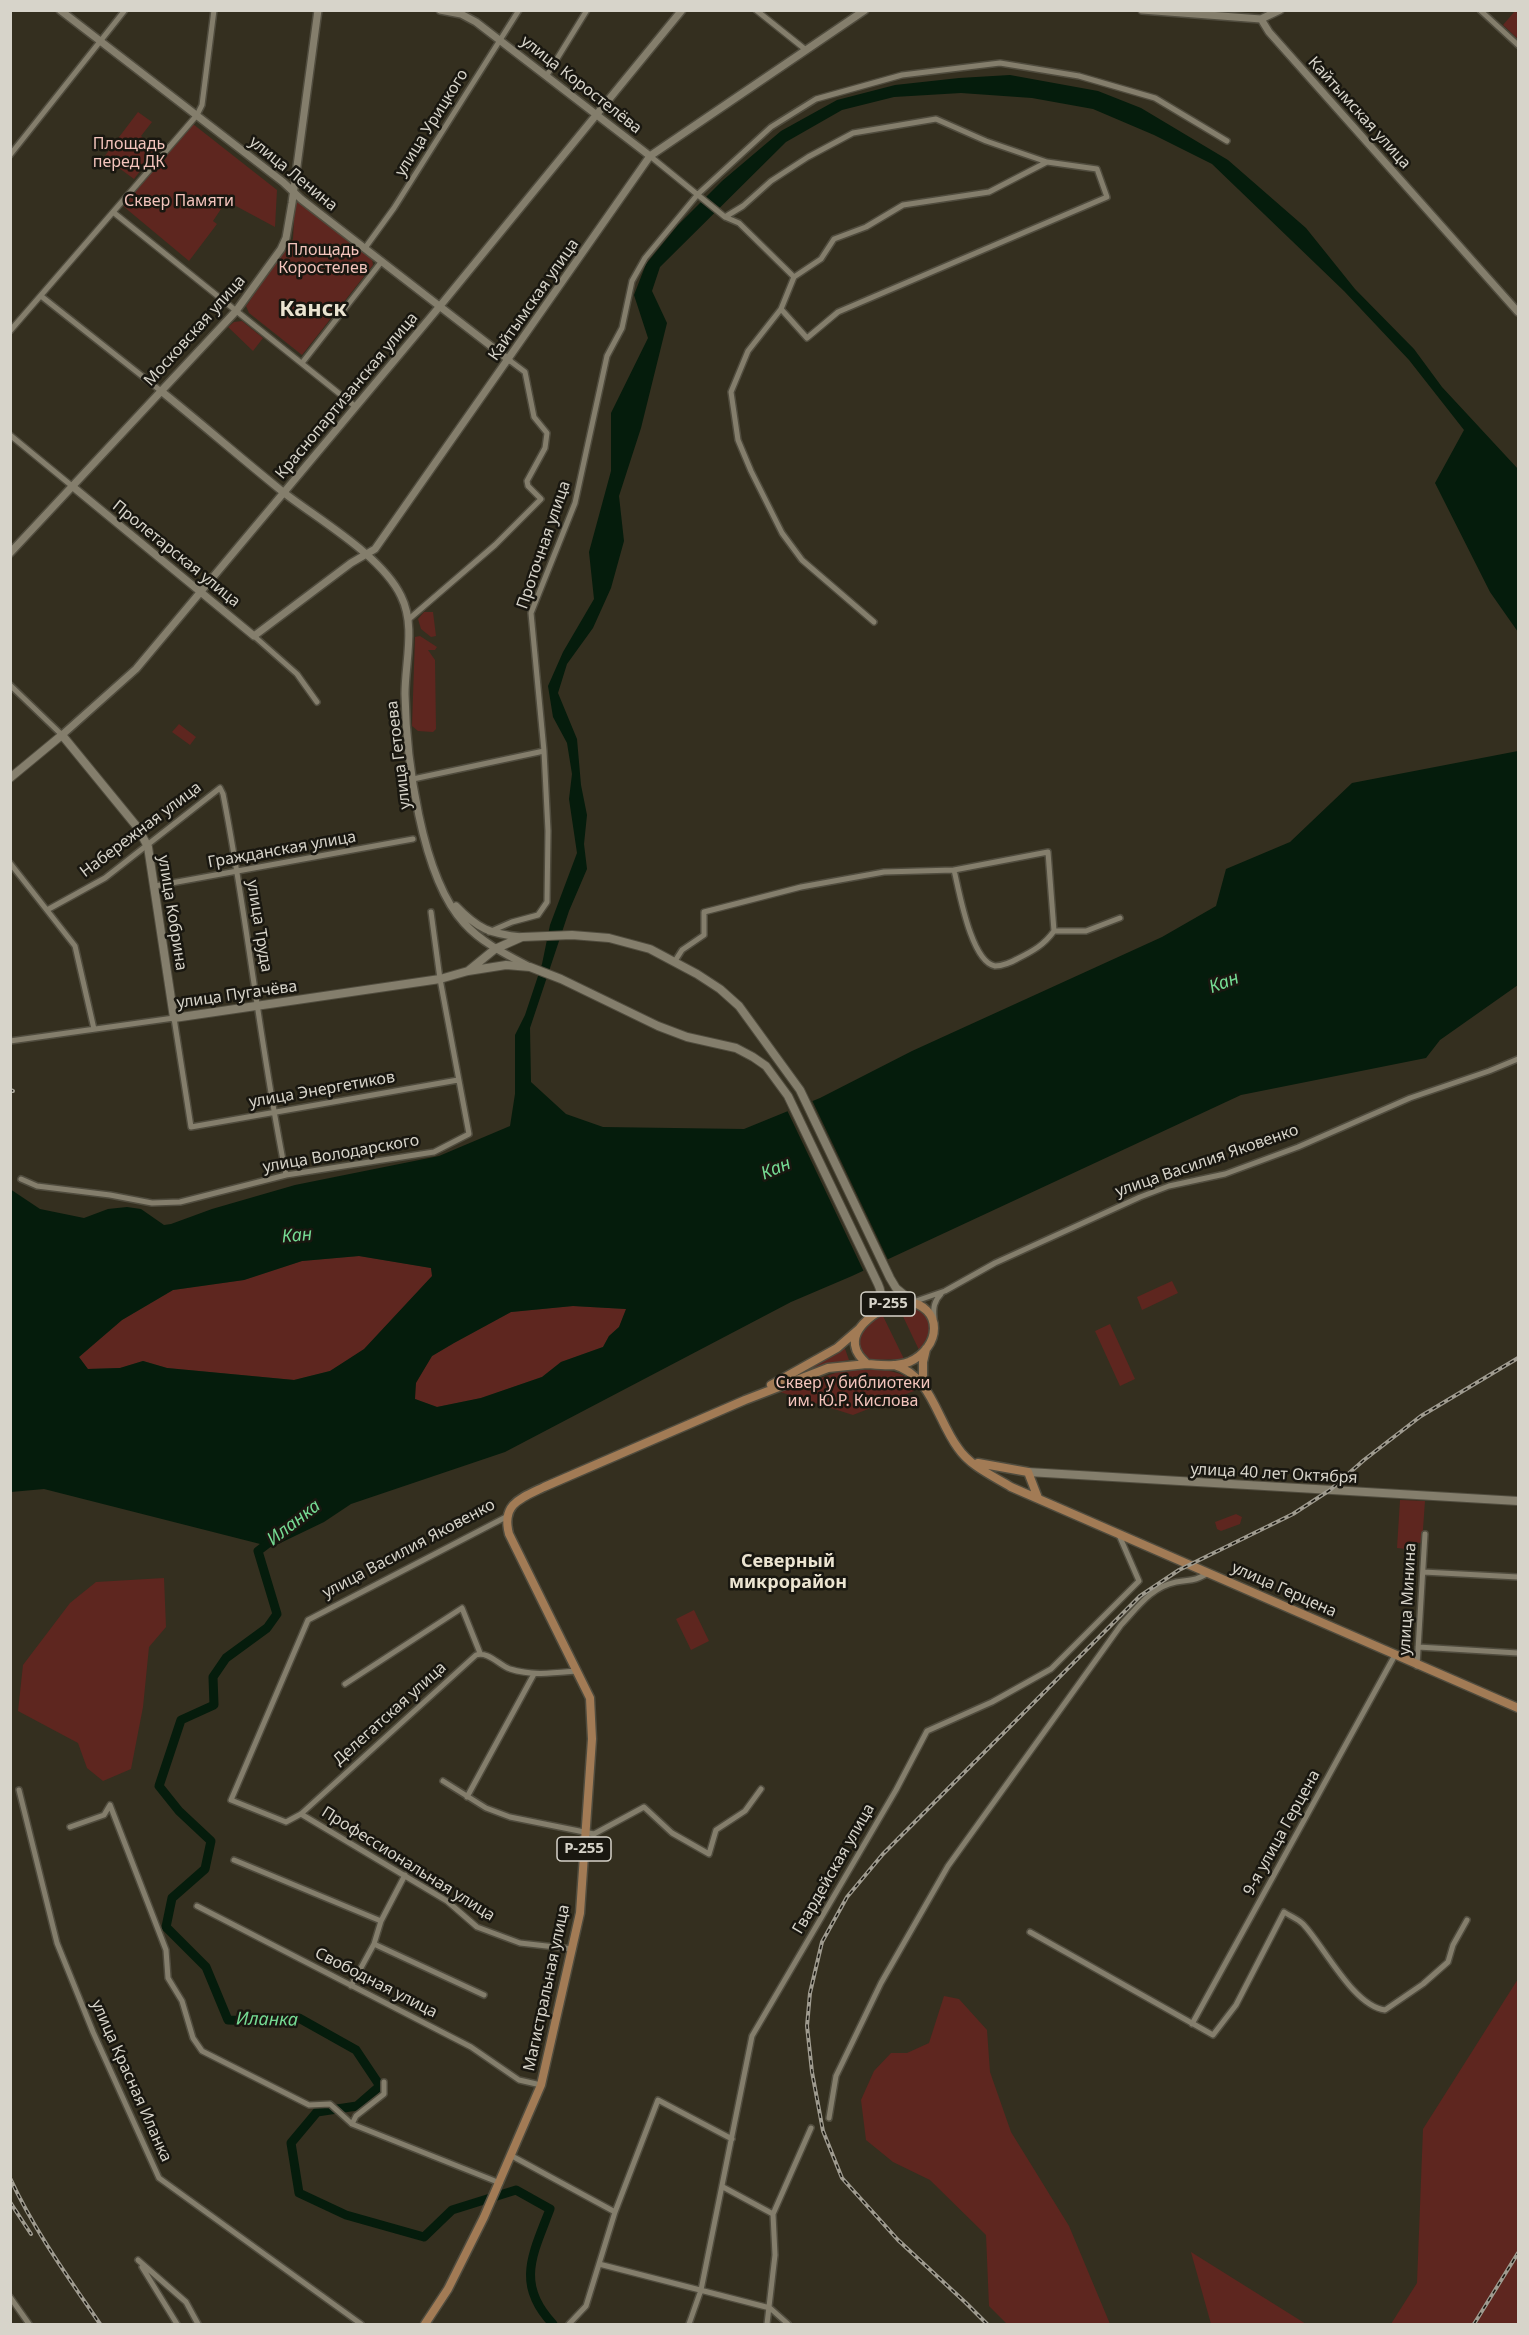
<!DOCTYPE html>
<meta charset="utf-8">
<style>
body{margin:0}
#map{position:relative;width:1529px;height:2335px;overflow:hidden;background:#342f1f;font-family:"Noto Sans",sans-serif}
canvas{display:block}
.frame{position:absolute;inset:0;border:12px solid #d7d4ca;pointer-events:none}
</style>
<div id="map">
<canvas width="1529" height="2335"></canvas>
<div class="frame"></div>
</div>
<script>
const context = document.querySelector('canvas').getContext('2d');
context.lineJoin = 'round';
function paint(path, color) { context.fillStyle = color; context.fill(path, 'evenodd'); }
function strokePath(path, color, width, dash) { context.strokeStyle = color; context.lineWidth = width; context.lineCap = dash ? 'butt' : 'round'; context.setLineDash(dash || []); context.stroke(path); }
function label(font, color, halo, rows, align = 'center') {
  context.font = font + ' "Noto Sans",sans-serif'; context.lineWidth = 5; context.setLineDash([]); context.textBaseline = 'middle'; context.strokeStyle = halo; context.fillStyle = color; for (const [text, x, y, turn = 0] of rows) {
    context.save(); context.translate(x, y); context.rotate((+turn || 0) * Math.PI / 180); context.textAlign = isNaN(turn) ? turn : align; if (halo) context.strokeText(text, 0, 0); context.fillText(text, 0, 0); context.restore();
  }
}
paint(new Path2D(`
 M1515 11H1518V39L1503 25Z
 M138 112 152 122 141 136 157 149 134 179 104 157Z
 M193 124 277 190 275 227 234 205 232 208 225 203 213 221 217 224 189 261 123 206Z
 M295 200H300L372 258 373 265 302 355 249 313 246 306 293 239Z
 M242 321 263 338 253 351 228 327 234 322Z
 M424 612H433L436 636 431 637 421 629 418 619Z
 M420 636 437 647 435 650H428L435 660 436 729 433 732 418 731 412 726 415 637Z
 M179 724 196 737 190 745 172 732Z
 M359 1256 431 1268 433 1276 364 1350 330 1371 294 1380 167 1368 143 1361 120 1368 87 1369 79 1357 122 1320 173 1290 244 1280 302 1261Z
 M1172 1281 1178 1293 1142 1310 1137 1297Z
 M573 1306 627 1309 619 1327 609 1336 603 1347 561 1362 542 1377 481 1398 437 1407 415 1399V1383L432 1356 454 1343 511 1312Z
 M910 1307C936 1315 933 1332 919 1350L899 1308Z
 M882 1314 904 1359 870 1360 859 1348C859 1331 868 1323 882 1314Z
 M1110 1324 1135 1379 1120 1386 1095 1331Z
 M844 1346 849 1360 833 1363 765 1390Z
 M844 1370C864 1370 907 1365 915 1388L914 1391 853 1415 780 1392Z
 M1400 1500 1425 1501 1422 1543 1408 1542 1407 1549 1397 1548Z
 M1236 1514 1242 1517 1240 1524 1221 1531 1217 1529 1215 1522Z
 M164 1578 166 1627 149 1647 143 1707 131 1769 103 1781 87 1768 78 1743 18 1711 23 1665 70 1603 96 1582Z
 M694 1610 709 1641 691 1650 676 1619Z
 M1518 1979V2324H1391L1417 2283 1423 2129Z
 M944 1996 959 1999 987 2030 990 2072 1011 2132 1069 2226 1110 2324H1007L989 2306 986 2235 930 2180 893 2162 866 2140 861 2100 874 2071 891 2053H907L929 2043Z
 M1191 2252 1306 2324H1211Z`), '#5e261f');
paint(new Path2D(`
 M1010 75 1098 91 1141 108 1228 160 1306 228 1355 289 1414 349 1442 387 1518 469V632L1490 592 1435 483 1464 430 1409 360 1344 291 1212 164 1154 135 1093 109 1032 98 961 93 894 97 842 110 786 142 660 267 652 291 667 323 641 428 619 496 624 541 611 588 593 628 567 664 558 693 577 739 581 785 587 815 584 844 587 869 569 911 530 1028 531 1082 566 1114 603 1127 744 1129 820 1098 912 1051 1162 937 1216 906 1226 869 1290 842 1352 783 1518 751V985L1440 1040 1426 1058 1241 1095 852 1276 791 1302 505 1452 351 1504 324 1522 272 1547 44 1489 11 1492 10 1189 40 1209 84 1218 108 1209 127 1207 141 1209 164 1225 171 1224 212 1209 295 1185 439 1156 510 1126 515 1094V1035L525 1015 542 964 550 925 577 853 569 799 572 774 567 743 553 717 548 686 563 652 594 599 589 552 611 471V413L648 338 634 295 646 264 678 225 722 181 781 131 837 100 895 85 959 78ZM359 1256 431 1268 432 1276 364 1349 330 1371 294 1380 167 1368 143 1361 120 1368 88 1369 79 1357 122 1320 173 1290 244 1280 302 1261ZM573 1306 626 1309 619 1327 609 1336 603 1347 561 1362 542 1377 481 1398 437 1407 415 1399 416 1383 432 1356 454 1343 511 1312Z`), '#051c0c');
paint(new Path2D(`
 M811 1098 889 1262 865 1274 786 1108Z`), '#342f1f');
strokePath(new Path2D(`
 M275 1538 258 1551 277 1614 267 1628 226 1658 213 1677 214 1705 181 1720 159 1786 179 1811 211 1841 205 1869 172 1898 166 1927 206 1967 228 2020 281 2022 299 2018 356 2050 380 2086 357 2106 317 2112 291 2143 299 2193 346 2215 424 2237 452 2210 516 2190 550 2209C533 2254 515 2284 553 2324`), '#051c0c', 9);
const minor = new Path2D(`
 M756 10 806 50
 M1480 10 1518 45
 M547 75 587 10
 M10 155 125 10
 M650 156 725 217 739 223 794 277
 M113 212 356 407
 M725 217 743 206 771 181 808 157 853 133 936 119 986 141 1047 162
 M365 248 394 208 519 10
 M41 296 161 391
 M781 309 807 338 838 312 1107 197 1097 169 1047 162 989 192 903 205 866 227 834 239 821 259 794 277 781 309 748 351 731 392 738 440 751 471 782 533 802 560 874 622
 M10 331 197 115 202 105 214 10
 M302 363 382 261
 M10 435 72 486
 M409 619 495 545 541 499 528 486 527 481 545 448 547 433 534 417 525 372 509 360
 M254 636 297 674 317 702
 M10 685 62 735
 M413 779 544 751
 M10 863 75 946 94 1029
 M954 870C959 890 971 962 995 966 1002 966 1012 962 1017 959 1033 951 1044 945 1054 931
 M155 886 413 839
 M47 910 105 878 220 788 223 794C248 920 260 1049 286 1175
 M489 932 512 922 538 915 547 902 548 831 544 751 531 613 575 503 607 356 622 328 632 281 645 258 698 194 771 127 816 99 902 75 1000 63 1079 76 1155 98 1227 141
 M675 961 682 950 704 935V912L801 887 884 872 954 870 1048 852 1054 931H1086L1120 918
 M10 1041 174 1018 191 1127 458 1080
 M21 1179 37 1186 110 1195 152 1203 180 1202 286 1175 434 1152 469 1134 440 979 431 912
 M913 1302 945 1291 995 1263 1140 1197 1169 1186 1225 1174 1298 1147 1410 1098 1489 1071 1518 1059
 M934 1318C933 1308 934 1301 941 1294
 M506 1517 308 1620 231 1800 286 1822 301 1814 476 1655C488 1651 499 1665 510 1669 532 1676 554 1673 577 1671
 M1423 1572 1518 1577
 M1418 1647 1518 1653
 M1417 1666 1425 1534
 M345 1684 462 1608 480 1653
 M443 1781 486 1808 510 1817 594 1834 644 1807 672 1833 709 1854 716 1830 745 1811 761 1789
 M19 1790 57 1943 93 2032 159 2178 361 2324
 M467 1797 534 1674
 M301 1814 447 1901 477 1927 520 1943 573 1949
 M70 1827 104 1815 110 1805 166 1950 168 1978 182 2001 193 2038 202 2051 309 2105 330 2104 352 2124
 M234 1860 381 1921
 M197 1906 471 2047 519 2080 541 2085
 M1030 1932 1213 2035 1236 2005 1284 1912C1290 1916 1298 1919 1303 1924 1324 1946 1353 2006 1385 2010L1423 1984 1448 1962 1453 1945 1467 1920
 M374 1944 484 1995
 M351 1986 374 1944 381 1921 405 1875
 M1192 2024 1395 1655
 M384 2082V2094L356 2116 352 2124 500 2183
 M829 2118 836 2076 881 1983 948 1866 1121 1625C1137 1608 1151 1587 1176 1582 1192 1579 1193 1582 1208 1573
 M512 2156 615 2212 586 2306 569 2324
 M723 2187 773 2214
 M615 2212 658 2100 732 2139
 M138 2260 186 2302 198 2324
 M599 2264 770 2308 788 2324
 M142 2267 177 2324
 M10 2297 29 2324
 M689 2324 701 2290 752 2036 896 1790 927 1731 992 1702 1051 1669 1139 1581 1119 1535
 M767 2324 775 2255 773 2214 811 2128`);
const tertiary = new Path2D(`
 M60 10 283 182 301 199 509 360
 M440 10 461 14 476 22 650 156
 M1142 10 1261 19 1269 32 1518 312
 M1261 19 1280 10
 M161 391C202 424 242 459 283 492 319 520 382 556 401 596 416 626 405 662 405 694 406 757 421 877 464 923 481 942 505 954 528 966
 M72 486 254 636 351 563 375 549 650 156 865 10
 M10 553 236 311 281 249 286 238 292 203 318 10
 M62 735 136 669 440 306 682 10
 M456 906C478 929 490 934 522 937`);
const secondary = new Path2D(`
 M10 778 62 735 138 828 148 847 174 1018 440 979 468 971 506 965 530 967 561 979 658 1026 687 1037 736 1048 753 1057 766 1066 788 1096 878 1284C884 1297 880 1303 873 1314
 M468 971 495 949 522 937 572 935 609 938 650 949 697 974 720 989 739 1006 800 1090 890 1278 896 1288 913 1302
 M1028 1472 1518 1501`);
const primary = new Path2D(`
 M905 1301C945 1306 941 1348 909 1362 896 1367 880 1365 867 1364 861 1358 856 1353 855 1345 852 1324 887 1303 905 1301Z
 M894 1365C931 1375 937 1420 958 1448 970 1466 993 1476 1011 1487L1518 1708
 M923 1384V1362L926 1349
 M771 1385 837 1348 859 1329
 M978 1463 1028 1472 1038 1498
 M425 2324 448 2289 484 2217 541 2085 580 1913 592 1739 590 1698 509 1534C501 1504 521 1498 544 1487L745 1400 828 1368 867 1364`);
strokePath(minor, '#504c3e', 8);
strokePath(tertiary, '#504c3e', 10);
strokePath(secondary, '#504c3e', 10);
strokePath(primary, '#504c3e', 11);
strokePath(minor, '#847e6c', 5);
strokePath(tertiary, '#847e6c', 7);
strokePath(secondary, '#847e6c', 8);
strokePath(primary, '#a27b55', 8);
const rail = new Path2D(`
 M10 1090 13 1091
 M10 2178C34 2230 68 2277 100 2324
 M10 2202 31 2234
 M987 2324 966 2303 898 2240 842 2178 823 2131 812 2072 807 2026 810 1993 822 1942 847 1897 883 1854 1140 1596 1179 1570 1293 1514 1330 1490 1364 1460 1421 1416 1518 1358
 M1474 2324 1518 2253`);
strokePath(rail, '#9f9b8f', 4);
strokePath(rail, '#191710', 1.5, [4.5]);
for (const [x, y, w] of [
 [888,1304,54],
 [584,1849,54]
]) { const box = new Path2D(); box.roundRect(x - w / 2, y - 12, w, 24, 4.5); context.fillStyle = '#191710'; context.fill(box); strokePath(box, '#d7d4ca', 1.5); }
label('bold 15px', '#d7d4ca', null, [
 ["Р-255",888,1304],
 ["Р-255",584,1849]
]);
label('16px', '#d7d4ca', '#191710', [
 ["улица Коростелёва",581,85,38],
 ["Кайтымская улица",1359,113,48],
 ["улица Урицкого",432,123,-58],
 ["улица Ленина",293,174,39],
 ["Кайтымская улица",534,300,-55],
 ["Московская улица",195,331,-48],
 ["Краснопартизанская улица",347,396,-50],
 ["Проточная улица",544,545,-71],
 ["Пролетарская улица",176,554,39],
 ["улица Гетоева",399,755,-97],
 ["Набережная улица",141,830,-37],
 ["Гражданская улица",282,850,-10],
 ["улица Кобрина",172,913,81],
 ["улица Труда",259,926,81],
 ["улица Пугачёва",237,995,-8],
 ["улица Энергетиков",322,1090,-10],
 ["улица Володарского",341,1154,-10],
 ["улица Василия Яковенко",1207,1161,-19],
 ["улица 40 лет Октября",1274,1474,3],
 ["улица Василия Яковенко",409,1549,-28],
 ["улица Герцена",1284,1590,24],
 ["улица Минина",1408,1599,-87],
 ["Делегатская улица",390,1714,-42],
 ["9-я улица Герцена",1282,1833,-61],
 ["Профессиональная улица",408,1864,32],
 ["Гвардейская улица",834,1869,-60],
 ["Свободная улица",376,1983,27],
 ["Магистральная улица",547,1988,-78],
 ["улица Красная Иланка",131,2081,66]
]);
label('16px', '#f3c4bc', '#191710', [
 ["Площадь",129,144],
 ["перед ДК",129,162],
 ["Сквер Памяти",179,201],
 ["Площадь",323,250],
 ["Коростелев",323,268],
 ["Сквер у библиотеки",853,1383],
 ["им. Ю.Р. Кислова",853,1401]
]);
label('italic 18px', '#75da93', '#191710', [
 ["Кан",1224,983,-21],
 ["Кан",776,1169,-23],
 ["Кан",297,1236,-5],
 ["Иланка",294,1523,-38],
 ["Иланка",267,2020,1]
]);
label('bold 18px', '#ebe4d1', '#191710', [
 ["Северный",788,1562],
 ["микрорайон",788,1583]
]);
label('bold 22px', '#ebe4d1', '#191710', [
 ["Канск",313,310]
]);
</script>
